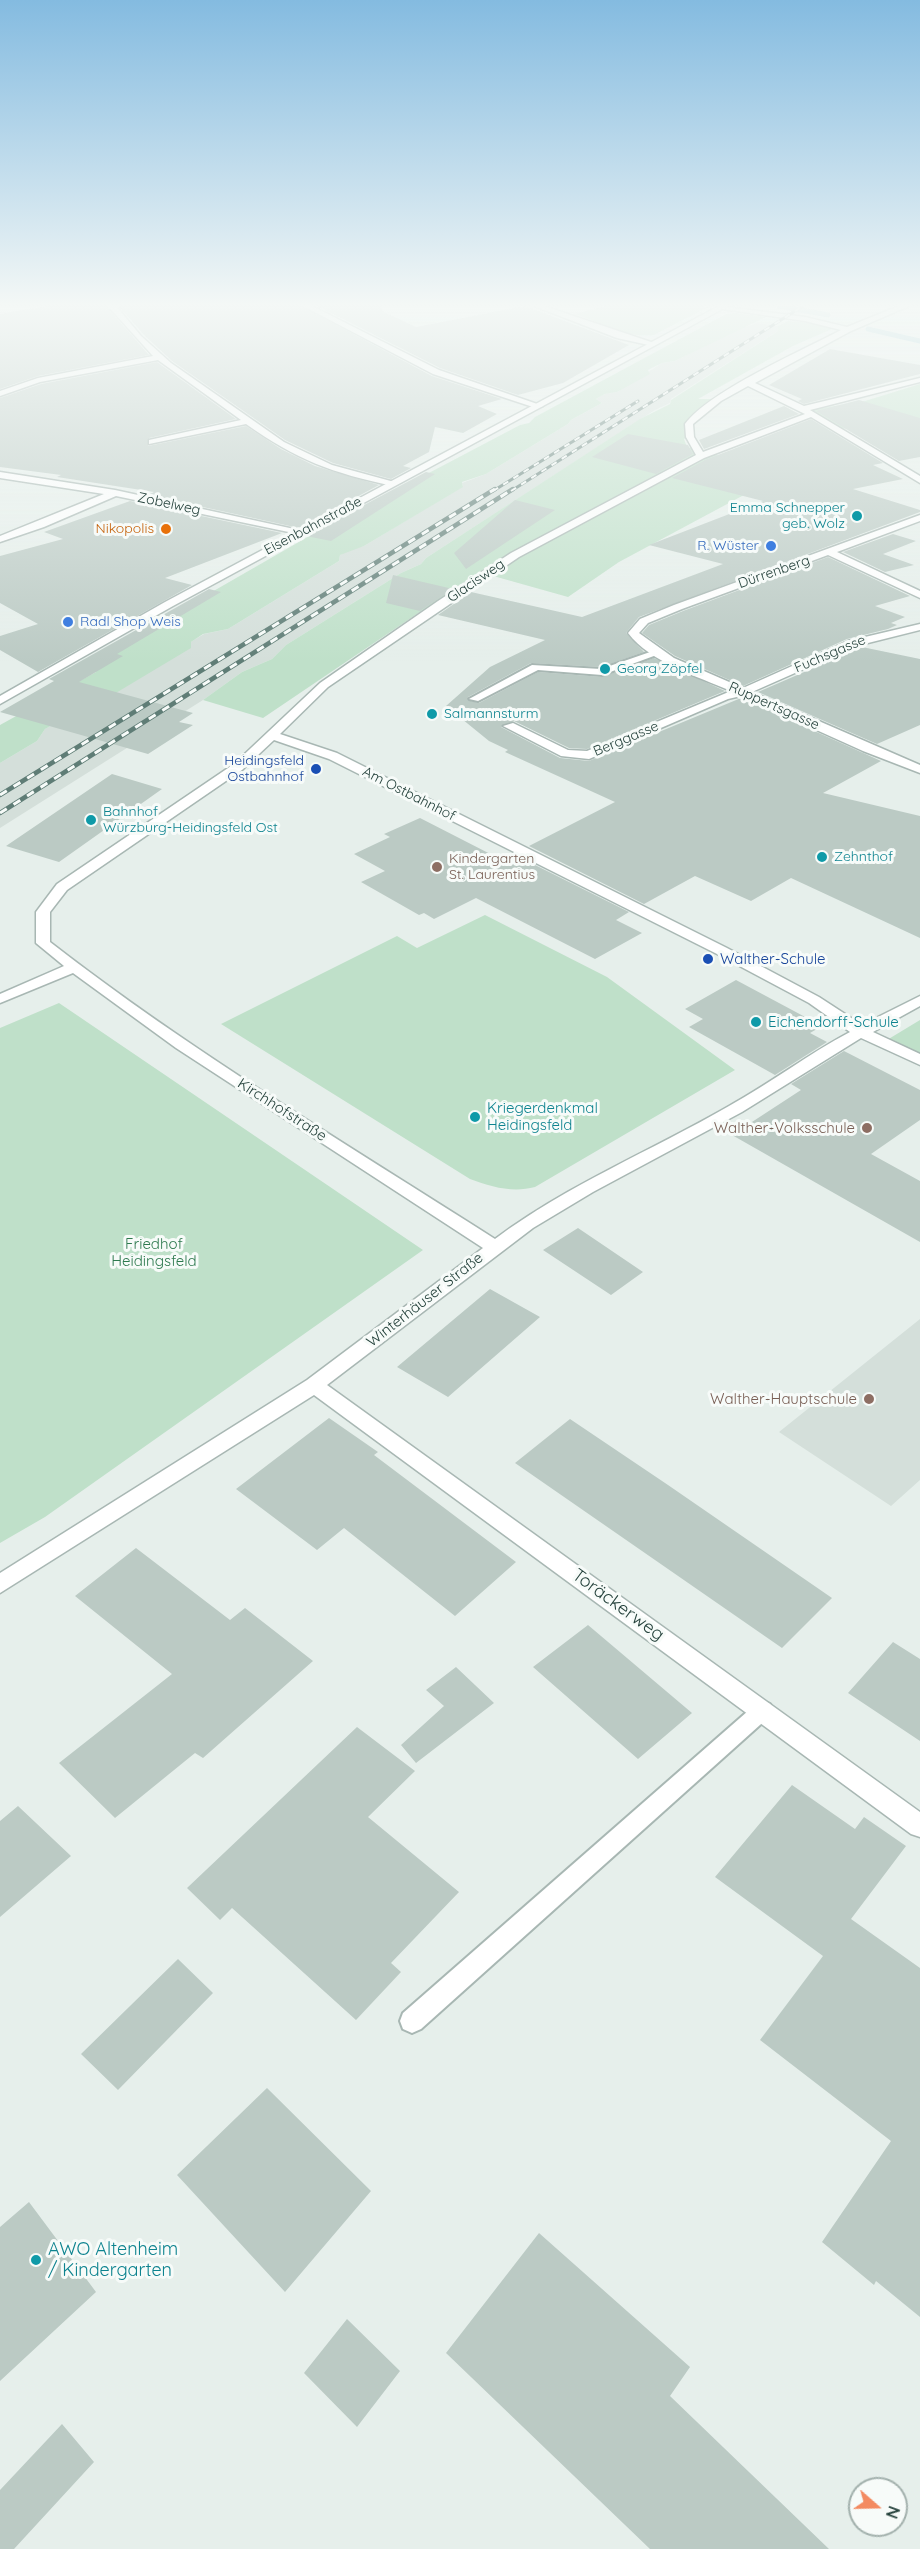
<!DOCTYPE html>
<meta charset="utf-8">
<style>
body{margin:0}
#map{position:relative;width:920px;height:2549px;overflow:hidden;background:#e6efeb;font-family:Quicksand,sans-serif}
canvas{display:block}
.north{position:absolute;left:848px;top:2477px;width:60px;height:60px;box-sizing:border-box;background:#f7fbf9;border:2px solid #a3b1ad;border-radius:50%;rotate:110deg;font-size:16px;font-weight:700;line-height:24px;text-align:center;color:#24413b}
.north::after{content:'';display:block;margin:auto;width:21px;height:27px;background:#f38a60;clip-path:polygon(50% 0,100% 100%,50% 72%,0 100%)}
</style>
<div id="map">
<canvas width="920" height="2549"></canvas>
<div class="north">N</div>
</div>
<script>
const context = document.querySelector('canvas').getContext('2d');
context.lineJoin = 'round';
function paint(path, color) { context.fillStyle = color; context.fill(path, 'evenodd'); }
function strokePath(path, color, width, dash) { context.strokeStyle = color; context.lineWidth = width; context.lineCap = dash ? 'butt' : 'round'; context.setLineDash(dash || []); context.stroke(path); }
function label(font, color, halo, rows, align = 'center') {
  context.font = font + ' Quicksand,sans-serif'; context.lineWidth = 6; context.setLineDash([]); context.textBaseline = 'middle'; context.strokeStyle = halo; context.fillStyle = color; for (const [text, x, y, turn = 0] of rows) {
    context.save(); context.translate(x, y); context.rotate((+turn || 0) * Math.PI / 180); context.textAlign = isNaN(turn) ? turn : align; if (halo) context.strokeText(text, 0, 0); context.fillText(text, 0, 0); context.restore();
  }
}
paint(new Path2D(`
 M757 323 778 326V331L671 399 670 403 655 410 426 558 421 564 401 573 286 645 272 659 242 672 203 700 0 828V763L37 741 45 729 204 634 228 629 339 561 340 555 350 549 364 546 463 486 462 483 486 474 568 424 571 420 602 403 596 399 605 394 617 392 662 363 675 361 738 329Z
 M920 1319V1480L891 1506 779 1432Z`), '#d4dfda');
paint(new Path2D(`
 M606 306H701L708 307 654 335C628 339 599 322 575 314Z
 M736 313 766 317 675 361 662 363 648 370 650 374 617 392 605 394 596 399 602 403 571 420 568 424 486 474 462 482 463 487 364 546 340 555 339 561 228 629 203 634 191 642V648L74 718 61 720 45 729 37 741 0 763V725L96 672 83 666 311 535 520 425 529 423 535 417 726 314Z
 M788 321 816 323 832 329 793 346 698 399H718L689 424 690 437 684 439 687 447 785 473 619 562 568 597 479 572 263 718 203 700 242 672 272 659 286 645 401 573 421 564 426 558 640 419 670 404 671 400 778 331V326Z
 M920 384V436L885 423 841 429 810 410 865 401Z
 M485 915 607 977 735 1070 535 1187C513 1193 491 1187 470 1179L221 1024 397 936 417 948Z
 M59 1003 423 1250 45 1517 0 1543V1028Z
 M920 1020V1060L882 1043Z`), '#bfe0c9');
strokePath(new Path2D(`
 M779 306 828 315
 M868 329 920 341`), '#8ec6d3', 5);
paint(new Path2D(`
 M48 306H106L149 355 38 376 0 389V314Z
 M119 306H301L432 376 502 399 478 406 497 414 463 433 435 427 429 452 403 466 411 468 391 479 333 463 285 440 172 361 143 334Z
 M317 306H381L382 311 416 327 525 306 629 345 563 383 518 395 440 368Z
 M830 349 920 365V374L804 404 798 401 802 399 769 385Z
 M157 362 236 419 149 438 148 446 246 426 281 449 315 466 379 485 299 528 148 495 154 492 57 477 61 475 0 467V398L41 384Z
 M859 400 920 418V457L899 461 816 411Z
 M784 406 799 414 704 449 699 440Z
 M811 419 883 463 873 465 903 479 853 489 920 510V512L639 617 626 633 644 652 601 667 531 663 468 697 467 700 479 703 538 672 602 677 654 658 725 691 587 749 569 748 514 721 501 727 560 758 589 761 741 698 881 761 823 793 920 816V938L791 878 751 901 695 876 644 904 529 846 615 802 505 752 508 750 489 741 446 706 490 667 545 640 438 615 471 592 582 617 723 564 649 545 763 501 672 478 705 460Z
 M628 434 688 445 693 454 656 474 592 457Z
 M426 472 435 474 331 541 306 536Z
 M515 500 555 510 466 569 454 553Z
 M130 501 282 533 165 578 192 585 38 672 0 650V636L38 624 0 603V556L63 539 44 532Z
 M893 534 916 541 883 554 914 565 885 572 843 552Z
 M828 557 910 596 875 606 905 617 891 623 897 625 888 629 847 639 743 686 675 656 642 633 649 625 683 611Z
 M393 575 453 589 420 611 386 603Z
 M209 589 221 592 117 654 123 656 79 682 193 713 179 722 193 725 148 754 0 712 54 681 49 679Z
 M862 647 920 659V725L877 744 758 692Z
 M112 774 162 789 59 862 6 846Z
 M420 818 502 860 513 854 629 912 616 920 642 933 595 959 476 898 434 919 424 913 419 915 361 882 385 871 354 854 390 837 384 834Z
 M736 980 822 1026 810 1033 827 1042 775 1075 689 1027 703 1019 685 1009Z
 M844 1051 920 1090V1120L871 1154 920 1181V1242L732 1135 801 1090 791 1084Z
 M578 1228 643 1272 611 1295 543 1250Z
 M490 1289 540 1317 448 1397 397 1367Z
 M329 1418 378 1452 374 1455 516 1562 455 1616 344 1528 317 1550 236 1489Z
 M570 1419 668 1485 832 1598 782 1648 515 1463Z
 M136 1548 230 1620 245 1608 313 1661 203 1758 195 1753 115 1818 59 1763 172 1674 75 1596Z
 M588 1625 692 1713 638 1759 533 1667Z
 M893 1642 920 1659V1741L848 1693Z
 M456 1667 494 1703 416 1763 401 1745 444 1706 426 1690Z
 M357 1727 415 1771 368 1817 459 1892 391 1963 401 1972 356 2020 232 1908 220 1920 187 1888Z
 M792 1785 855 1829 864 1817 906 1846 851 1919 920 1968V2098L905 2120 920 2098V2317L876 2281 874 2285 822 2242 891 2141 760 2040 823 1956 715 1877Z
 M18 1806 71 1856 0 1917V1821Z
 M178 1959 213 1993 118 2090 81 2054Z
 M267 2088 371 2191 285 2292 177 2175Z
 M29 2202 96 2292 0 2381V2227Z
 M539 2233 690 2367 670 2396 829 2549H650L446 2353Z
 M347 2319 400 2371 357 2427 304 2373Z
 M62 2424 94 2462 14 2549H0V2490Z`), '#bbcac4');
const service = new Path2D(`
 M653 651 662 653 602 675 538 670 478 701 469 699 532 665 601 669Z
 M763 1701 770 1704 773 1710 770 1716 421 2029 412 2033 403 2029 400 2021 403 2013 756 1704Z`);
const minor = new Path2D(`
 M108 306H116L141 336 171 363 284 442 332 465 398 483 393 486C332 473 297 460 246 424L149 444V440L241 420 158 360 40 382 0 396V391L38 378 153 356Z
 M303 306H312L439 370 543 406 536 408 433 374Z
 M534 306H544L657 344 653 346 617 338Z
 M719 306 805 317 847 327 899 306H909L851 331 755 383 804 406 920 378V382L810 410 920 476V483L811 417 704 458 519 557 328 687 280 734 337 753 727 948 819 997 862 1025 920 996V1006L873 1032 920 1054V1065L861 1038 742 1112 593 1192 533 1228 327 1385 920 1812V1837L911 1834 314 1395 0 1593V1573L307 1380 483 1248 176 1048 73 973 0 1003V994L64 966 36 943V912L57 884 234 764 320 683 438 601 511 553 696 455 686 437 685 424C710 391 801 351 841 330L805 321 722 309ZM748 386 805 414 703 452 694 437 693 424 721 401ZM274 740 329 759 717 954 809 1003 850 1032C808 1054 771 1083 729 1106 651 1151 567 1185 495 1239 345 1143 190 1051 50 942V912L67 890 242 770Z
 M0 472 115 490 308 532 303 535 116 496 44 527 0 542V536L104 494 0 478Z
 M920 515V521L837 552 920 591V598L828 555 682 609 648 623 639 633 674 658 743 688 848 641 920 624V630L856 646 752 692 920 765V773L863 751 741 696 728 699 589 759 561 756 503 726 513 723 568 750 587 751 731 691C697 676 651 663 628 633L640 619 674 605Z`);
const tertiary = new Path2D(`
 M719 306H728L173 606 0 704V696L165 602Z`);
strokePath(service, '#a8b7b3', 4);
strokePath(minor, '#a8b7b3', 3);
strokePath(tertiary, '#a8b7b3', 3);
paint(service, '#fff');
paint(minor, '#fff');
paint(tertiary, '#fff');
const railFar1 = new Path2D(`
 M493 491 638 401
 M511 491 803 306`);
const rail = new Path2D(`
 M0 795 495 489
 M0 813 513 489`);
strokePath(railFar1, '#5f7d76', 3);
strokePath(rail, '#5f7d76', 4.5);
strokePath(railFar1, '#f7fbf9', 2, [6]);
strokePath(rail, '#f7fbf9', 3, [8]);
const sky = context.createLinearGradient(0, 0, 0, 663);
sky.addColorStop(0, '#84bbe0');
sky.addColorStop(0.46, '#f4f8f6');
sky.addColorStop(1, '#f4f8f600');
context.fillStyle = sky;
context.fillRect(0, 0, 920, 663);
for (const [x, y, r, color] of [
 [857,516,6,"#0f9aa8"],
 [166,529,6,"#e8710a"],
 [771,546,6,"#3f7fe0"],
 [68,622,6,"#3f7fe0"],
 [605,669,6,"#0f9aa8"],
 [432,714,6,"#0f9aa8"],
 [316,769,6,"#1a4fb4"],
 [91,820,6,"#0f9aa8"],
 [822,857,6,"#0f9aa8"],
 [437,867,6,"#8d6e63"],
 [708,959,6,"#1a4fb4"],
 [756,1022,6,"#0f9aa8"],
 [475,1117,6,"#0f9aa8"],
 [867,1128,6,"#8d6e63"],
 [869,1399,6,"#8d6e63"],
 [36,2260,6,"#0f9aa8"]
]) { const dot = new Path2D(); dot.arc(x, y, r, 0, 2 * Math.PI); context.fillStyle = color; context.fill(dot); strokePath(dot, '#f7fbf9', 2); }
label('14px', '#24413b', '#f7fbf9', [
 ["Zobelweg",169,504,12],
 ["Eisenbahnstraße",313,526,-28],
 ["Dürrenberg",774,572,-19],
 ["Glacisweg",476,581,-34],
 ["Fuchsgasse",830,654,-23],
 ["Ruppertsgasse",774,706,24],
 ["Berggasse",626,739,-23],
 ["Am Ostbahnhof",409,794,27]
]);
label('14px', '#0d838f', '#f7fbf9', [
 ["Emma Schnepper",845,508,"right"],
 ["geb. Wolz",845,524,"right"],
 ["Georg Zöpfel",617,669],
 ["Salmannsturm",444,714],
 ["Bahnhof",103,812],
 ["Würzburg-Heidingsfeld Ost",103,828],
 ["Zehnthof",834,857]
], 'left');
label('14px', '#c56008', '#f7fbf9', [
 ["Nikopolis",154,529]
], 'right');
label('14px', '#366cbe', '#f7fbf9', [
 ["R. Wüster",759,546],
 ["Radl Shop Weis",80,622,"left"]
], 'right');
label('14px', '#164399', '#f7fbf9', [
 ["Heidingsfeld",304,761],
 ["Ostbahnhof",304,777]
], 'right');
label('14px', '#785e54', '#f7fbf9', [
 ["Kindergarten",449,859],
 ["St. Laurentius",449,875]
], 'left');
label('15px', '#164399', '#f7fbf9', [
 ["Walther-Schule",720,959]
], 'left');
label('15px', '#0d838f', '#f7fbf9', [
 ["Eichendorff-Schule",768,1022],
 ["Kriegerdenkmal",487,1108],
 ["Heidingsfeld",487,1125]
], 'left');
label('15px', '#24413b', '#f7fbf9', [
 ["Kirchhofstraße",282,1110,33],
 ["Winterhäuser Straße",425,1300,-38]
]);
label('15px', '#785e54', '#f7fbf9', [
 ["Walther-Volksschule",855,1128],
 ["Walther-Hauptschule",857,1399]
], 'right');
label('15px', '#2d794e', '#f7fbf9', [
 ["Friedhof",154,1244],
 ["Heidingsfeld",154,1261]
]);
label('18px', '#24413b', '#f7fbf9', [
 ["Toräckerweg",618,1605,36]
]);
label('18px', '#0d838f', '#f7fbf9', [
 ["AWO Altenheim",48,2250],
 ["/ Kindergarten",48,2271]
], 'left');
</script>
